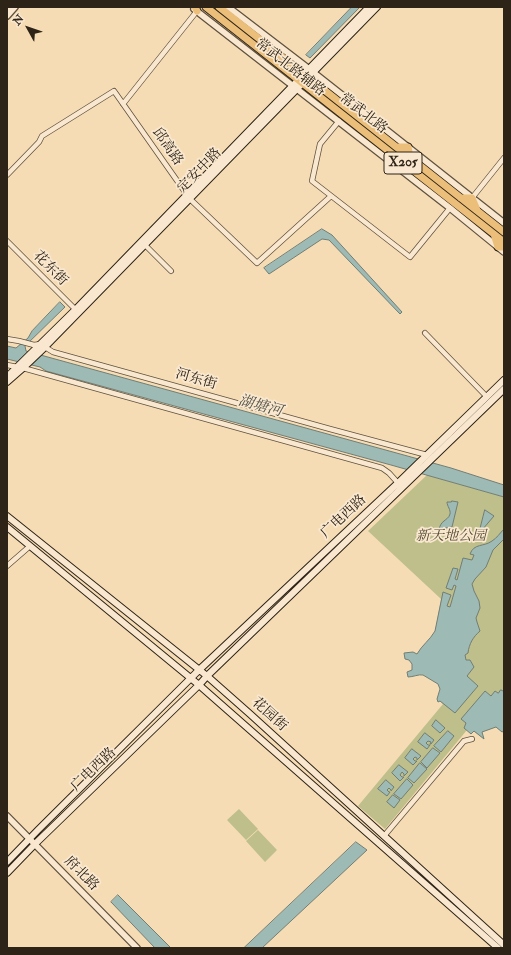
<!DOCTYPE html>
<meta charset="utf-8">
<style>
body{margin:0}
#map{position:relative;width:511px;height:955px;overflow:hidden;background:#f6dcb5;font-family:"IM FELL Double Pica",serif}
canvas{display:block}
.frame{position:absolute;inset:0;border:8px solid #2d2316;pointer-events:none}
.north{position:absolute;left:8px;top:8px;width:40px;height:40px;-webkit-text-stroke:3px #f9e8cf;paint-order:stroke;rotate:310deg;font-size:11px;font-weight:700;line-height:16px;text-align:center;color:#2d2316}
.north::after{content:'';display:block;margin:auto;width:14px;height:18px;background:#2d2316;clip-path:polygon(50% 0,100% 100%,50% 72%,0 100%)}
</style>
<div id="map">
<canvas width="511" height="955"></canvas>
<div class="frame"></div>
<div class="north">N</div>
</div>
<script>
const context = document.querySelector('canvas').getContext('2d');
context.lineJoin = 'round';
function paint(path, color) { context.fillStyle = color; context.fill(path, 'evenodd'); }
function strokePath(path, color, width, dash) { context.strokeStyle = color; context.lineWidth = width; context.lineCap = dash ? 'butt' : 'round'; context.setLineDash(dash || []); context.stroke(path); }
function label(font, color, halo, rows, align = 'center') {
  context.font = font + ' "IM FELL Double Pica","Noto Serif SC",serif'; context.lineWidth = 3.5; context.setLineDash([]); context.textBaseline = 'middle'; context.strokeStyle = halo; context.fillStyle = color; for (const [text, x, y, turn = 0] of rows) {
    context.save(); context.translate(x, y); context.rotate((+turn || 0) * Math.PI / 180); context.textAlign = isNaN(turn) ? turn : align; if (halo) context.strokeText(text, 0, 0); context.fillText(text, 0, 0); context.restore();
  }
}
paint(new Path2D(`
 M427 475 504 497V731L502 732 496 727 482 732 484 739 473 731 471 734 467 730 385 829 358 806 443 704 440 701 438 702 437 699 440 689 430 639 435 631 441 599 368 531Z
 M239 809 258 829 246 840 227 820Z
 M258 830 277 850 265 862 246 841Z`), '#bfbf8b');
const water = new Path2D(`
 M352 7H360L310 58 306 55Z
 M322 229 332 235 402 312 400 314 329 240 322 239 269 274 264 268Z
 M60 302 65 307 25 346 26 351 451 468 504 485V497L391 465 46 371 40 367 7 359V346L16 348 28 338 32 331Z
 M452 501 458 502 452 527 439 529C440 526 441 523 444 521 446 519 449 518 450 514 451 510 447 506 447 502H451Z
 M485 510 494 516 482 530H480Z
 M504 529V539L493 550 486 567 475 579 472 584 474 591 479 601 480 608 476 618 477 622 480 631C473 637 469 644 468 653L465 655 466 660H470L474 667 467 676 478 686 455 713 440 701 438 702 437 699 440 689 438 684 423 675C419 674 413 677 408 677L407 672 412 670V664L409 660 405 659 404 653 413 652 417 654C422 645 430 640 435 631L443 592 451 595 447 606 450 607 456 586 454 585 452 590 446 588 453 568 458 569 455 579 457 580 463 558 472 560 474 555 470 554C474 543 484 547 492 541 497 538 500 533 504 529Z
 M501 690 503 691 504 690V731L502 732 496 727 482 732 484 739 474 731 471 734 464 728 466 723 461 719 485 691 491 696 495 691 498 693Z
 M436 720 445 728 440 733 432 726Z
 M448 731 454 736 441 752 434 746Z
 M425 733 434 740 431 744H430L431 742 428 741 426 743 428 745H430L427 749 418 742Z
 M433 748 440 753 427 768 421 762Z
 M412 749 421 756 417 760V758L415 757 413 759 415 761H417L413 765 405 758Z
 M420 763 427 769 414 783 408 778Z
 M399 765 408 772 404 776V774L402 772 400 775 402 777H404L400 781 392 773Z
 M407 779 413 785 401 799 394 794Z
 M386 780 394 787 391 791V790L389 788 387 790 389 792H390L387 796 378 789Z
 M393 795 400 800 394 808 387 802Z
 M356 842 367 850 262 948H244Z
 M118 895 171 948H155L111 902Z`);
paint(water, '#9ebab4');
strokePath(water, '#717e75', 1);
const minor = new Path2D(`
 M123 104 197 11
 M339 121 320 144 312 181 410 257 450 208
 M7 175 39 142 42 136 114 91 190 199 257 263 331 196
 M472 198 504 158
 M7 241 77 311
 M143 243 171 271
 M425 333 487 397
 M7 339 19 341 34 345 40 344 53 352 330 429 427 455
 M7 365 23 368 382 468 389 473 398 483
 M7 566 30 546
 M384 836 464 741 472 739`);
const tertiary = new Path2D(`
 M228 7 309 69 504 223
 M7 9 9 7
 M194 9 450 208 504 252
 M7 16 15 7
 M7 816 137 948`);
const secondary = new Path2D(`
 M7 377 75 310 369 7
 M7 382 23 368 45 347 377 7
 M7 516 207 676 250 714 504 945
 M7 527 199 685 498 948
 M7 862 38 830 199 670 398 483 504 380
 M7 873 35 844 199 685 207 676 504 389`);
const primary = new Path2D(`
 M195 7 197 11
 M206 7 504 242
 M219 7 504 232
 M397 147H408L410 157
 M461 198H472L477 210
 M494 234 498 247H504`);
strokePath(minor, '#5f513e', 6);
strokePath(tertiary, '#5f513e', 8);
strokePath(secondary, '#2d2316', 8);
strokePath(primary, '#2d2316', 9);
strokePath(minor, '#f9e8cf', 4.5);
strokePath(tertiary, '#f9e8cf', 5.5);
strokePath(secondary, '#f9e8cf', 6);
strokePath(primary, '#ebbe7a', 7);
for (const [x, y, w] of [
 [403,163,38]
]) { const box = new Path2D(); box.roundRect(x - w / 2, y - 11, w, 22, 3); context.fillStyle = '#f9e8cf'; context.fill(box); strokePath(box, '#2d2316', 1); }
label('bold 13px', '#2d2316', null, [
 ["X205",403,163]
]);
label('14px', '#2d2316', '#f9e8cf', [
 ["常武北路辅路",290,68,38],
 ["常武北路",363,114,38],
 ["邱高路",167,147,55],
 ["定安中路",200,171,-46],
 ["花东街",50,269,45],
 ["河东街",196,380,16],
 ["广电西路",344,517,-43],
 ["花园街",269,715,42],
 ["广电西路",94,770,-44],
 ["府北路",81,874,45]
]);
label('italic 14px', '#524a33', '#f9e8cf', [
 ["新天地公园",451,537]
]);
label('italic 15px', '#4f5045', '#f9e8cf', [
 ["湖塘河",260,407,15]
]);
</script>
